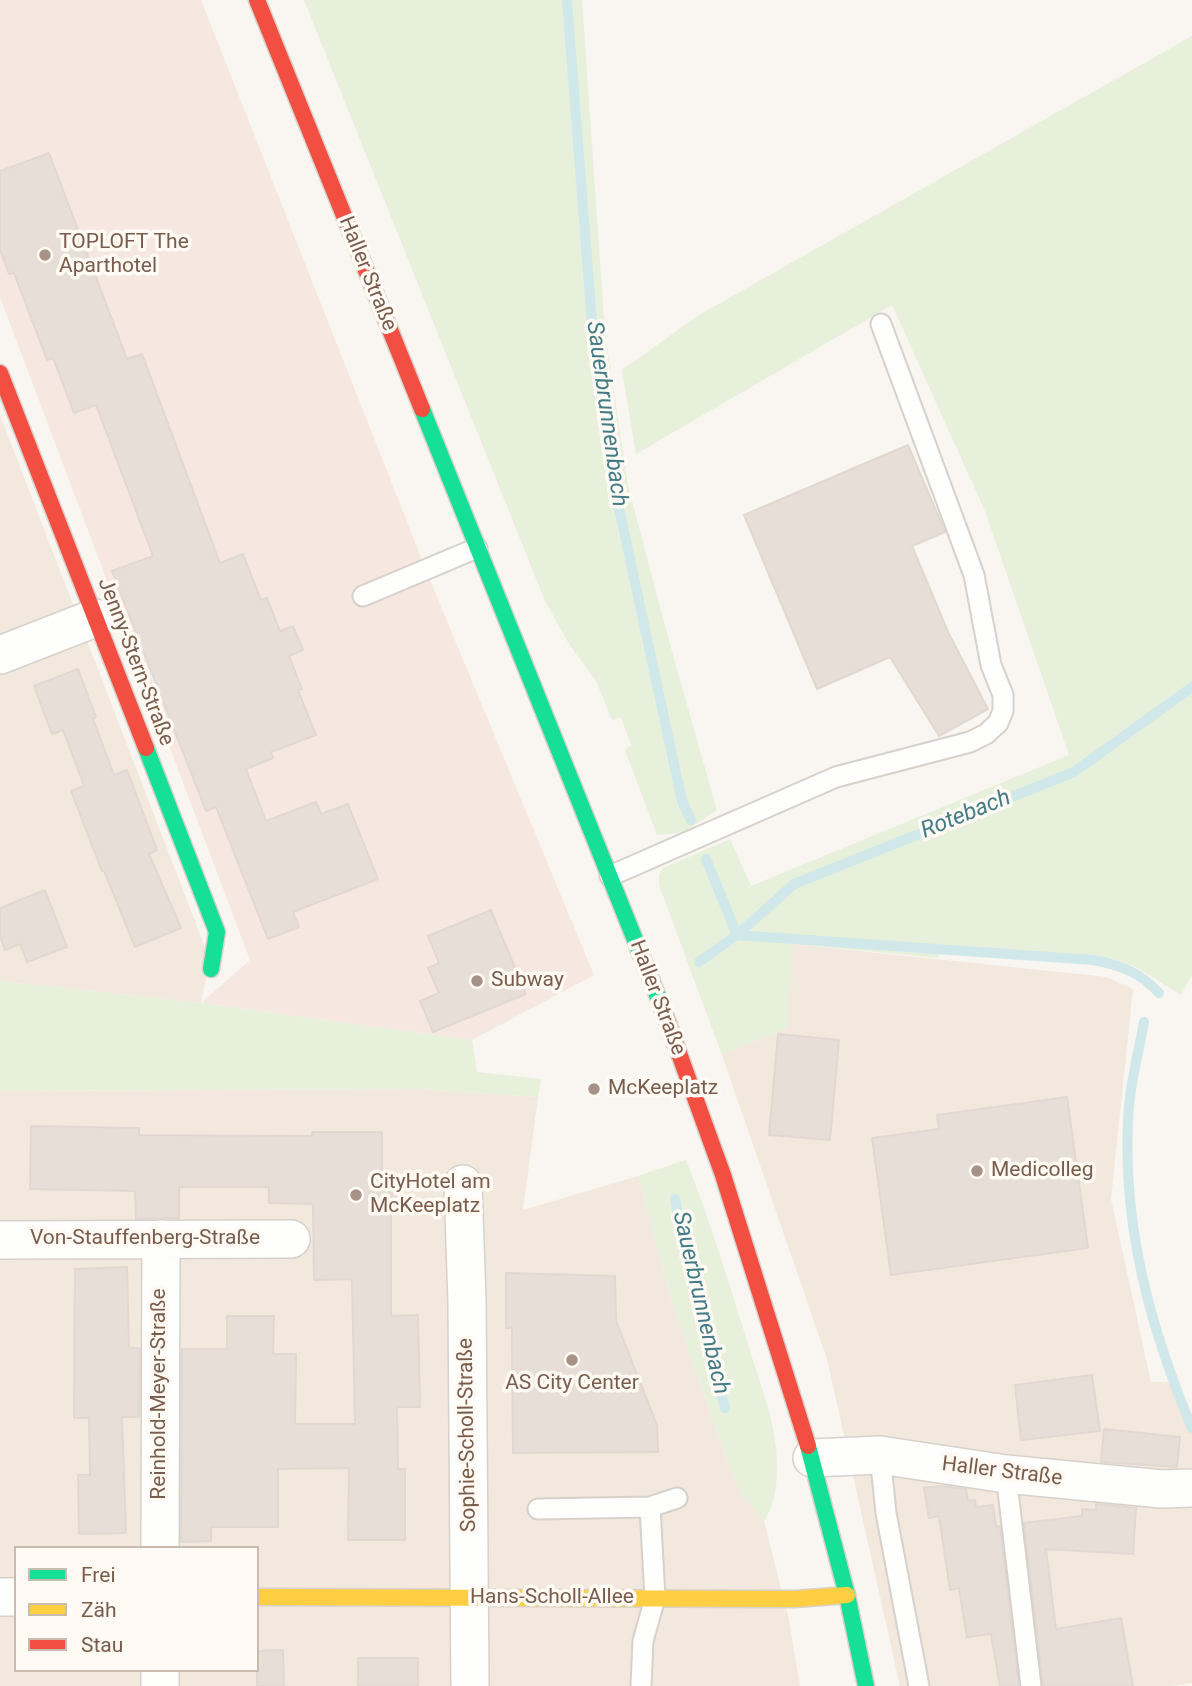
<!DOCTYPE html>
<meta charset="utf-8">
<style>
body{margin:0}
#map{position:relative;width:1192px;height:1686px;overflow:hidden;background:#f9f5f0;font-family:Roboto,sans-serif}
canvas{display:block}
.legend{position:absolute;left:14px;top:1546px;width:245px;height:126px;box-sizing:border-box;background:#fffaf3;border:2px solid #cabbb1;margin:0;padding:9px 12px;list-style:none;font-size:21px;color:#7a5c4d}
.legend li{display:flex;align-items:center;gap:14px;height:35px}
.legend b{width:35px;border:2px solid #cabbb1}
</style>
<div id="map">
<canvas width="1192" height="1686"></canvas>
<ul class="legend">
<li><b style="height:9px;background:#16e098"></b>Frei</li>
<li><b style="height:9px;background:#ffcf43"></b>Zäh</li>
<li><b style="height:9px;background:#f24e42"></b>Stau</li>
</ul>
</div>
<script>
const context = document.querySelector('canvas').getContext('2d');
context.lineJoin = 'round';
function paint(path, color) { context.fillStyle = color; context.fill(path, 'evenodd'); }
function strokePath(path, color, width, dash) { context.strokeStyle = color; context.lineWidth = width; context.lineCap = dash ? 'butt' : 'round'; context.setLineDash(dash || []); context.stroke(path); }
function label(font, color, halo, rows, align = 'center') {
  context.font = font + ' Roboto,sans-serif'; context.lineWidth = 7; context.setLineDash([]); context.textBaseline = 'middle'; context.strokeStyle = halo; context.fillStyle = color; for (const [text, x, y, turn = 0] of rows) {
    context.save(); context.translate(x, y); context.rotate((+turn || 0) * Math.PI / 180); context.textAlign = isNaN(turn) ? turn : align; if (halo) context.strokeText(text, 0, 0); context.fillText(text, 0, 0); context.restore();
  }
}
paint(new Path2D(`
 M0 415 210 960 201 1003 0 981Z
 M792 944 1107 977 1133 989 1111 1199 1151 1382H1173L1192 1428V1683L1173 1686H900L827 1359 722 1055 787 1028Z
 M419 1089 538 1097 523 1210 638 1176 670 1296 733 1478 743 1496 764 1521 789 1620 800 1686H0V1091ZM16 1548H257V1670H16Z`), '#f2e8de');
paint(new Path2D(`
 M0 0H201L430 580 594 975 472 1040 201 1003 250 960 0 297Z`), '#f6e8e1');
paint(new Path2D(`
 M304 0H582L605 334 628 486 674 659 717 810 684 832 657 835 625 750 631 745 621 717 612 720 596 681 569 644 545 601Z
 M1192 36V974L1181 995 1136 967 1117 960 1092 956 944 945 938 958 793 944 787 1028 722 1055 659 885V875L663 868 730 839 751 886 1069 755 985 511 892 305 636 454 622 370 699 315Z
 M0 981 201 1003 472 1040 477 1072 541 1079 538 1097 419 1089 0 1091Z
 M686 1160C711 1223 731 1289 751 1354 760 1384 773 1416 776 1448 778 1471 778 1501 764 1521L743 1496 733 1478 670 1296 638 1176Z`), '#e7f0db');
strokePath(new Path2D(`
 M567 0 592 324 611 471 682 801 691 820
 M706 859 737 935
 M737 935 1093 960C1120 965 1140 972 1159 993
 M699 962 737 935 794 884 1074 772 1192 687
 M1144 1022C1138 1055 1129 1088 1128 1122 1123 1229 1151 1330 1192 1428
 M675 1199 690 1275 725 1408`), '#d0e8ea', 10);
const building = new Path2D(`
 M49 153 127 359 142 354 220 563 243 554 261 600 267 598 280 631 293 626 303 650 289 656 302 689 298 690 316 735 271 752 273 758 246 769 266 821 316 802 321 814 348 804 378 879 293 912 299 927 268 939 216 807 206 811 112 571 153 556 96 405 74 413 53 358 47 360 14 273 9 274 0 250V171Z
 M908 445 945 532 912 546 948 632 988 709 939 736 890 657 817 689 744 515Z
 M78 669 96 717 93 719 114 775 127 770 157 850 149 854 181 928 135 947 104 871H102L71 791 84 786 63 730 52 734 34 686Z
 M45 890 67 947 27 962 20 944 5 950 0 936V908Z
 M491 910 526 994 433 1032 420 1001 439 993 428 968 439 963 428 936Z
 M778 1034 839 1040 830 1140 769 1135Z
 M1067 1097 1088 1248 891 1275 872 1138 939 1129 937 1115Z
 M31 1126 139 1128V1135L312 1136V1132H382V1181H399V1209H391V1316L418 1315 420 1407H397L398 1469H405V1540H348L349 1468 278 1469V1527H211V1541L181 1542 182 1349H227V1316H274L273 1354H296L295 1424H355L352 1279 314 1280 313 1204 269 1203V1187H179V1218L136 1219 135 1191 30 1189Z
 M127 1267 129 1348H140L139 1417H122L126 1533 79 1534 78 1475H90L89 1418H74L75 1269Z
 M506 1273 615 1276 616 1321 657 1425 658 1452 513 1453 512 1328H506Z
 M1092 1375 1100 1431 1021 1440 1015 1385Z
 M1104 1429 1180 1437 1177 1467 1101 1462Z
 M942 1486 966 1489 968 1501 975 1500 976 1507 993 1505 996 1527 1000 1526 1019 1686H1000L991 1634 967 1637 959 1588 950 1590 939 1516 929 1518 924 1488Z
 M1096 1504 1136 1508 1133 1554 1046 1549 1056 1629 1121 1618 1133 1686H1043L1024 1523 1082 1516V1509L1096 1510Z
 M283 1650 284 1686H257V1651Z
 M358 1658H418V1686H358Z`);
paint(building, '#e6ded7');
strokePath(building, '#e2d8d2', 2);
const lane = new Path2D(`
 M363 596 477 548
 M610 876 836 777 970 742 986 734 998 723 1003 711V695L991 665 974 575 881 324
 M880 1455 886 1513 919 1686
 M1006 1474 1031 1686
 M650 1507 677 1498
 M538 1509 650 1507 655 1598 643 1641 641 1686`);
const street = new Path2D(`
 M0 655 95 618
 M463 1184 467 1302 470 1686
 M0 1240 291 1239
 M812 1458 880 1455 1006 1474 1162 1489 1192 1488
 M160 1548 161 1239
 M0 1597H16
 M160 1686V1670`);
const fast = new Path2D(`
 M422 409 664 1012
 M146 748 217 932 211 969
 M808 1446 847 1595 866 1686`);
const slow = new Path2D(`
 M257 1597 795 1599 847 1595`);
const jam = new Path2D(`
 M257 0 422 409
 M0 373 146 748
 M664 1012 723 1175 808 1446`);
strokePath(lane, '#d7d1cb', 23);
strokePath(street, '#d7d1cb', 40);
strokePath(fast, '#d9d2cb', 19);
strokePath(slow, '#d9d2cb', 19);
strokePath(jam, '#d9d2cb', 19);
strokePath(lane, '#fefefd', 19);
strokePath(street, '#fefefd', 37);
strokePath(fast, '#16e098', 16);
strokePath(slow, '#ffcf43', 16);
strokePath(jam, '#f24e42', 16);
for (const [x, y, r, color] of [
 [45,255,7,"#a69286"],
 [477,981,7,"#a69286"],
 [594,1089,7,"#a69286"],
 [977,1171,7,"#a69286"],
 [356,1195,7,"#a69286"],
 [572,1360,7,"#a69286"]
]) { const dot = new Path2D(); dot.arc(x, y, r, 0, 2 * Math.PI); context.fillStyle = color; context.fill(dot); strokePath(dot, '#fffaf3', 2.5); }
label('21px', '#7a5c4d', '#fffaf3', [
 ["TOPLOFT The",59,243],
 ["Aparthotel",59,267],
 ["Subway",491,981],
 ["McKeeplatz",608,1089],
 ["Medicolleg",991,1171],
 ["CityHotel am",370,1183],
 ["McKeeplatz",370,1207],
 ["AS City Center",572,1384,"center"]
], 'left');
label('21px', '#7a5c4d', '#fffaf3', [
 ["Haller Straße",367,274,68],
 ["Jenny-Stern-Straße",135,662,69],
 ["Haller Straße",657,998,69],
 ["Von-Stauffenberg-Straße",145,1239],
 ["Reinhold-Meyer-Straße",160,1394,-90],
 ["Sophie-Scholl-Straße",468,1435,-91],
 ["Haller Straße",1002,1472,7],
 ["Hans-Scholl-Allee",552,1598]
]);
label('italic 23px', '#437c86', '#fffaf3', [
 ["Sauerbrunnenbach",606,414,82],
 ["Rotebach",966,815,-22],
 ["Sauerbrunnenbach",700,1303,77]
]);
</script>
